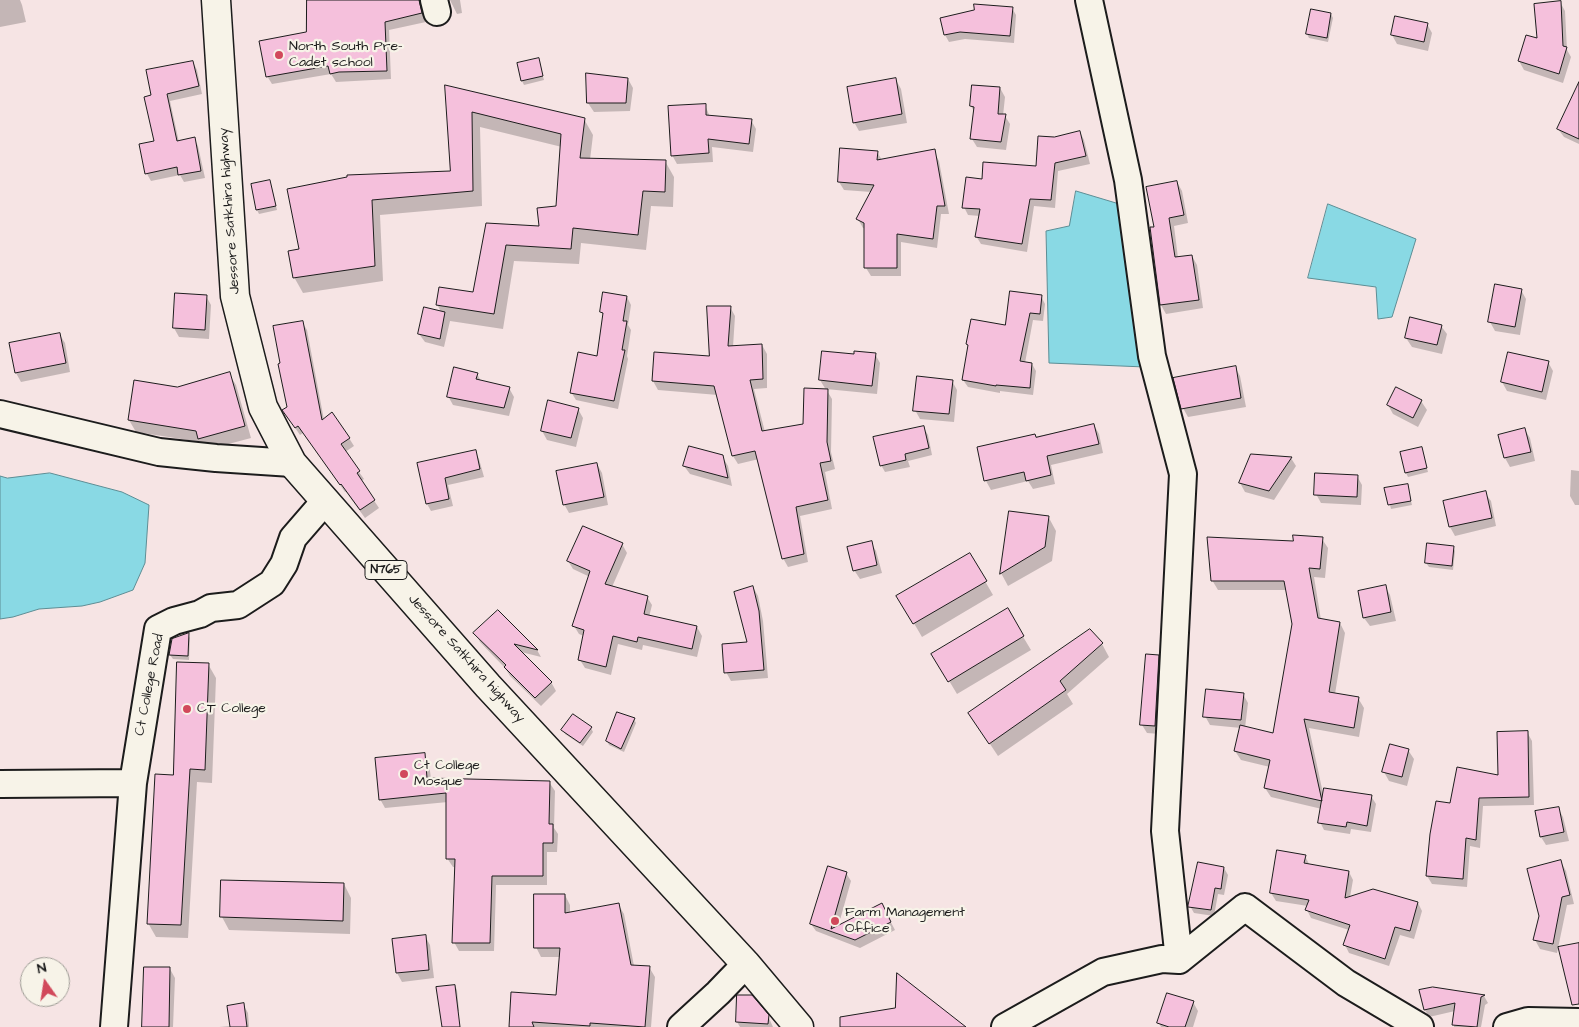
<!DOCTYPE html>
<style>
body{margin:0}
#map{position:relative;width:1579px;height:1027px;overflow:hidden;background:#f6e4e4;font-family:"Architects Daughter",sans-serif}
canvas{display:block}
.north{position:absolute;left:20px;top:957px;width:50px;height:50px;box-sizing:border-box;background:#f7f3e8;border:1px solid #9f9d96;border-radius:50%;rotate:347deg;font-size:14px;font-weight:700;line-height:20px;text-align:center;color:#1c1c1c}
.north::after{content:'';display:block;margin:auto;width:18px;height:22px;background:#d1495b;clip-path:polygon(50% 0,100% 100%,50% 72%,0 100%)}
</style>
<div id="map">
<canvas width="1579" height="1027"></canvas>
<div class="north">N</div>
</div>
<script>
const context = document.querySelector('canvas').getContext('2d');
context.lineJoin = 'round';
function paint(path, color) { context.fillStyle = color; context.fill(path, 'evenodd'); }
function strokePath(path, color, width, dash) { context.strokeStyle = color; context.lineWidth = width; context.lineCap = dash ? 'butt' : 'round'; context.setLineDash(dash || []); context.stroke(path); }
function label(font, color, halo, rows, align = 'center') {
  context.font = font + ' "Architects Daughter",sans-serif'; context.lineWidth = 4.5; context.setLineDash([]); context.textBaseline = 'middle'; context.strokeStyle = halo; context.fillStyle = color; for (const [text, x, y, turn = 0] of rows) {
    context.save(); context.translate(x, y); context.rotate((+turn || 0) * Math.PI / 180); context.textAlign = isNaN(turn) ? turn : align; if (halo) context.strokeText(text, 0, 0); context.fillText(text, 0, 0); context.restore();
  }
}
const water = new Path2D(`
 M1076 191 1126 206 1145 367 1049 363 1046 231 1069 226Z
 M1328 204 1416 239 1392 317 1378 319 1376 287 1308 278Z
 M50 473 122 492 149 505 145 563 133 590 100 602 82 606 39 609 13 617 0 619V476L7 478Z`);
paint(water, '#89d9e4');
strokePath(water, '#5d8d94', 1);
paint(new Path2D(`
 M0 0H20L22 5 26 22 0 27Z
 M308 0H427L424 4 423 12 426 22 389 30 391 79 336 82 331 74 272 84 267 76 307 33Z
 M450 0H460L462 13 457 14Z
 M1560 2 1565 11 1567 50 1571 57 1563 83 1524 70 1519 61 1541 40 1535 12 1537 5Z
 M1012 8 1016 15 1014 43 965 39 949 42 945 35 941 19Z
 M1331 14 1333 18 1328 42 1309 38 1307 34Z
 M1427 24 1432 33 1428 51 1397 44 1392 35Z
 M538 59 544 80 524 85 522 81Z
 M193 62 197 70 202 94 170 101 179 142 194 138 198 146 205 178 184 182 180 175 151 181 147 174 140 145 155 142 153 96Z
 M628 79 633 88 630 111 594 112 588 103Z
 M896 80 901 89 907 123 859 131 854 122Z
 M446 87 584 119 593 135 590 160 665 161 674 177 673 207 651 206 646 250 581 243 579 264 514 261 503 329 450 321 444 347 425 342 419 334 441 312 437 304 474 293 487 224 541 227 557 207 562 147 480 127 482 206 380 215 383 281 303 293 294 277 301 250 288 190 451 172Z
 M1000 88 1005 97 1003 116H1005L1010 124 1006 150 977 147 972 139 975 113 971 106Z
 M1579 102V144L1564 137 1558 129Z
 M705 105 710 117 751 120 756 129 753 152 712 147 713 162 677 164 672 155Z
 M1080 132 1084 140 1090 164 1058 171 1055 208 1034 206 1027 252 981 244 976 236 980 216 968 215 964 207 983 180 1037 168 1054 138Z
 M877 152 882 160 934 152 939 161 949 214H941L937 248 901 242V276H871L866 268V229L863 228 858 219 871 192 844 190 839 182Z
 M270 181 277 210 259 214 257 210Z
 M1177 182 1182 191 1188 223 1174 226 1178 258 1192 256 1197 265 1203 308 1166 314 1161 305 1155 228Z
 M1521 290 1526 299 1520 335 1495 331 1490 322Z
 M176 294 206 296 211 305 209 339 179 337 174 328Z
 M1041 296 1045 304 1043 321 1033 320 1025 363 1032 364 1036 371 1033 395 1000 391V393L968 387 963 380 969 348 967 344 1006 327Z
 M627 297 631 305 628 325 631 330 627 356 628 359 618 409 576 400 571 392 598 357 604 316 601 312Z
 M730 307 735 316 733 347 762 345 767 354V388L754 389 765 432 805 425 826 390 820 380 855 356 875 354 880 363 877 394 826 389 832 399 831 452 835 469 825 472 832 509 800 516 808 562 788 567 783 558 759 459 738 464 733 456 718 395 658 390 653 381 710 358Z
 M302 322 307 330 324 420 349 438 354 446 345 452 359 472 364 479 361 481 379 508 365 518 346 492H345L303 433 300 435 289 419 282 364Z
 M1441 326 1447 334 1442 354 1412 347 1406 338Z
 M60 335 65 343 70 372 21 382 16 373 11 344Z
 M1548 362 1553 371 1546 400 1507 391 1502 382Z
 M1235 367 1240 376 1246 407 1188 417 1183 408Z
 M229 374 236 385 251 438 206 450 201 442 136 432 129 420 177 388Z
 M477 374 481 381 509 388 514 397 509 416 453 405 448 396Z
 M952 381 957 390 954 422 920 419 915 410Z
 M1396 389 1421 401 1427 410 1418 427 1393 414 1388 405Z
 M578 409 583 418 576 447 547 440 542 431Z
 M1094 425 1099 434 1103 453 1051 465 1055 484 1033 489 1028 481 991 490 986 481 978 448Z
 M924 428 928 435 932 455 908 461 910 467 885 472 881 465Z
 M1525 430 1530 438 1535 461 1510 467 1505 458 1499 436Z
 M1422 449 1428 472 1408 477 1406 473Z
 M475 452 479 459 484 477 448 485 453 506 431 511 427 504 419 464Z
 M722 456 728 466 732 486 690 474 684 466Z
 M1291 458 1296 466 1274 500 1245 492 1240 483Z
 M597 464 602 473 608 505 569 513 564 504Z
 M1571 470 1579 471V505H1575L1570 496Z
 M1357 476 1362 485 1361 505 1321 503 1316 494Z
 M1407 485 1412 505 1391 509 1386 489Z
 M1485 493 1491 501 1496 526 1455 536 1450 527 1445 502Z
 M1010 513 1049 518 1056 531 1052 561 1008 586 1001 573Z
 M1322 539 1328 548 1325 578 1314 577 1321 620 1340 623 1345 633 1335 694 1358 698 1364 708 1359 737 1309 728 1324 798 1371 796 1376 804 1371 832 1351 829 1350 834 1324 830 1320 822 1322 809 1271 797 1265 788 1270 767 1241 760 1235 751 1241 728 1210 725 1205 716 1243 694 1248 703 1245 728 1274 735 1294 623 1287 590H1218L1212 580 1294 542Z
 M871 543 876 551 882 573 860 579 854 570Z
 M622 544 627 553 612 587 647 597 652 605 649 617 697 627 702 636 697 657 643 645 642 650 618 644 611 675 585 668 580 660 584 636 579 634 574 626 590 577 573 569 568 561Z
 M1453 547 1455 551 1453 570 1429 567 1426 563Z
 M970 555 993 595 922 637 898 596Z
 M1385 586 1390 595 1396 621 1370 626 1364 618Z
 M753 587 758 596 763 621 768 678 731 681 726 672 748 643Z
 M1007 610 1031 650 957 694 933 654Z
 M498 611 537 650 541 657 521 652 551 682 556 691 541 706 510 676 505 668 480 642 475 633Z
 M188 634 190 638 189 660 173 659 170 655Z
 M1102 644 1109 657 1067 694 1073 704 998 756 970 714Z
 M1158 656 1163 665 1160 734 1147 733 1142 725Z
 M208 664 216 678 212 783 197 782 188 938 156 937 148 923 174 776Z
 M634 719 636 723 624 752 609 745 607 741Z
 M591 728 593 732 583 746 565 734 563 730Z
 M1527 732 1532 741 1534 805 1483 806 1480 848 1470 846 1467 887 1432 884 1427 876 1451 805 1499 776Z
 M1408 750 1414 759 1407 786 1389 781 1384 772Z
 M424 755 429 763 431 779 549 782 555 791 554 828 558 834 557 852H547V885H496L494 951H459L454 942 456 867H453L447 858 448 802 385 808 380 799Z
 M1558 808 1563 817 1569 841 1546 845 1541 837Z
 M1305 856 1309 864 1349 872 1353 880 1350 897 1418 903 1422 911 1414 939 1400 935 1389 966 1349 953 1345 945 1349 930 1311 918 1307 910 1308 906 1276 901 1271 893Z
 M1561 862 1566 871 1574 904 1567 905 1557 953 1540 949 1535 940Z
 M1224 868 1228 875 1224 895 1218 894 1214 916 1194 913 1190 906Z
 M846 873 851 881 838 927 886 913 895 930 860 948 816 931 811 924Z
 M344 884 351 898 350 934 229 930 222 917Z
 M565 895 570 905V913L618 904 624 914 634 966 649 967 655 977 651 1027H510L557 996 560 957H541L536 947Z
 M425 936 430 945 434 978 402 982 397 973Z
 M170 969 175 978 173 1027H144Z
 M455 986 457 990 459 1011 442 1013Z
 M1433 988 1484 996 1488 1003 1485 1005 1481 1027H1454L1455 1011 1429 1017 1425 1010 1421 991Z
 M739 996 768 1016 773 1027H740L737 1022Z
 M1193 1002 1198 1011 1193 1027H1161L1159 1023Z
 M243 1004 248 1013 249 1027H219L231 1026Z`), '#0003');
const building = new Path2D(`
 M307 0H419L422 13 385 22 387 71 339 72 330 74 328 66 266 77 259 41 306 32Z
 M1561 1 1563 46 1567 47 1559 74 1518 61 1526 35 1537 38 1534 4Z
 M974 4 1013 7 1010 36 960 32 944 35 940 18 974 10Z
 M1311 9 1331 13 1327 38 1306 34Z
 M1395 16 1428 23 1424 42 1391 35Z
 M539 58 543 76 521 81 517 63Z
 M193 61 199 86 167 94 177 141 195 137 201 171 178 175 177 167 145 174 139 144 154 141 144 97 151 95 146 70Z
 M586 73 628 78 626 103H587Z
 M896 78 902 114 853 123 847 87Z
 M1579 82V139L1557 129Z
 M445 85 585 118 580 158 666 160 665 192 643 191 638 235 573 228 571 249 506 245 494 314 436 305 439 287 473 292 486 223 539 226 537 208 556 206 561 134 472 112 473 191 372 200 375 266 293 278 288 251 299 249 287 189 347 177V175L450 171Z
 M972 85 1000 87 998 114H1006L1001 142 970 139 974 107 970 106Z
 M706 104V115L752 119 749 144 708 139 709 153 671 156 668 106Z
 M1080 131 1086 156 1055 163 1051 200 1030 199 1022 244 975 237 980 209 962 208 966 177 982 179 983 162 1036 166 1038 136 1054 137Z
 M840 148 878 151 877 160 935 149 945 206H937L933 239 897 234V268H864V223L856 219 874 185 838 182Z
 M270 180 276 206 256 210 251 184Z
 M1177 181 1184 215 1169 218 1175 257 1192 255 1199 300 1160 305 1150 227H1154L1146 187Z
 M1495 284 1522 289 1515 327 1488 322Z
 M1010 291 1042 295 1040 314 1030 313 1020 361 1032 363 1030 388 996 385V386L962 380 968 345 966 344 971 319 1005 325Z
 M603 292 627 296 623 321H627L622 350H625L614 401 570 393 578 352 597 356 603 313 600 312Z
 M175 293 207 295 205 330 173 328Z
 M707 306H731L728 346 762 344 763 379 750 380 762 431 803 424 804 388 828 389 827 442 831 461 820 463 828 500 796 507 804 554 782 559 755 451 732 456 714 386 652 381 654 352 709 356Z
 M424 307 445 312 440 339 418 334Z
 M1410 317 1442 325 1437 345 1405 338Z
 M303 321 322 420 332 412 350 438 341 444 360 471 357 473 375 500 360 510 341 484 340 485 298 426 295 428 282 410 287 407 278 364 280 363 273 326Z
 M60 333 66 363 15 373 9 343Z
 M822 351 854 354V351L876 353 872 386 819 380Z
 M1508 352 1549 361 1542 392 1501 382Z
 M1236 366 1241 398 1181 409 1173 378Z
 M454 367 478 373 476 379 510 387 504 408 447 397Z
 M230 372 245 426 198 439 196 431 128 420 134 380 177 387Z
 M917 376 953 380 949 414 913 411Z
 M1396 387 1422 400 1413 418 1387 405Z
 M548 400 579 408 571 438 541 431Z
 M1094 424 1099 444 1047 456 1051 475 1026 481 1024 472 984 481 977 447 1035 434 1036 437Z
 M924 426 929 448 905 454 906 460 880 466 873 437Z
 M1525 428 1531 452 1504 458 1498 435Z
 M689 446 723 455 728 478 683 466Z
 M1422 447 1427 468 1405 473 1400 452Z
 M476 450 480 469 445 478 449 499 426 504 417 463Z
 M1251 454 1292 457 1269 491 1239 483Z
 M597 463 604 497 563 505 556 471Z
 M1315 473 1358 475 1357 497 1314 495Z
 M1408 484 1411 501 1388 505 1384 488Z
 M1486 491 1492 518 1449 527 1443 501Z
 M1009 511 1049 516 1045 547 1000 574Z
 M583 526 623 543 605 584 648 596 644 614 697 626 692 649 638 637 637 642 613 636 606 667 578 660 584 630 572 626 590 571 567 561Z
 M1293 535 1323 537 1320 569 1309 568 1318 618 1340 622 1329 692 1359 697 1354 728 1304 719 1322 801 1264 788 1270 760 1234 751 1240 725 1273 733 1292 624 1284 581H1211L1207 537 1293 541Z
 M872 541 877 565 853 571 847 547Z
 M1427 543 1454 546 1452 566 1425 563Z
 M970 553 987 581 913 624 896 596Z
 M1386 585 1391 612 1363 618 1358 591Z
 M753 586 759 611 764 670 724 673 722 644 747 642 734 592Z
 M1008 608 1024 636 948 682 931 654Z
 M498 610 538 650 514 644 552 682 535 698 504 667 506 665 473 633Z
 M1090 629 1103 643 1060 681 1066 690 989 744 968 713Z
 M189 633 188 656 169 655 172 639Z
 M1146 654 1159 655 1155 726 1140 725Z
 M177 662 209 663 205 770 190 769 181 925 147 924 155 774 173 775Z
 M1206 689 1244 693 1241 720 1203 717Z
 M617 712 635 718 621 749 606 741Z
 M573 714 592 727 580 743 561 730Z
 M1528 731 1529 797 1479 798 1476 840 1466 838 1463 879 1426 876 1430 834 1436 801 1450 803 1457 767 1498 775 1497 732Z
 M1390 744 1409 749 1402 777 1382 772Z
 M425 753 427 778 550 781 549 824H553V843H543V876H492L490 943H452L455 859H446V793L379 800 375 758Z
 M1324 788 1372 795 1367 826 1347 822 1346 827 1318 823Z
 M1559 807 1564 832 1540 837 1535 811Z
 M1277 850 1306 855 1304 863 1349 871 1345 898 1373 889 1418 902 1410 931 1395 927 1385 959 1343 945 1350 925 1305 910 1309 900 1270 893Z
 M1561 860 1570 895 1562 897 1553 944 1533 940 1539 916 1527 869Z
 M1198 862 1224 867 1221 889 1215 888 1211 910 1188 907Z
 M828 866 847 872 831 929 882 903 891 922 855 940 810 924Z
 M221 880 344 883 343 921 220 917Z
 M534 894H565V913L619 903 631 965 650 966 645 1027 590 1023V1026L532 1022 534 1027H509L511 992 556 995 560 948H534Z
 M426 935 429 970 396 973 392 939Z
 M1579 943V1004L1572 1005 1558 947Z
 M144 967H170L169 1027H142Z
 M897 973 966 1027H840V1017L895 1008Z
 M455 985 460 1027H442L436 987Z
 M1433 987 1485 995 1481 997 1477 1027 1452 1025 1455 1003 1424 1010 1419 990Z
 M1167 993 1194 1001 1185 1027H1169L1157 1023Z
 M737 995H752L769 1015 768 1024 736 1022Z
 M244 1003 247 1027H230L227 1006Z`);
paint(building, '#f5c0dc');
strokePath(building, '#1c1c1c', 1);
const minor = new Path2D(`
 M434 0 437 12
 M1089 0 1128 180 1152 356 1183 474 1165 831 1179 960
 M0 414 159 452 216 458 292 463
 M133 783 158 629 174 621 200 614 211 608 238 605 272 583 284 564 293 538 325 501
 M0 784 133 783 114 1027
 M681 1027 718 993 746 964
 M1005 1027 1103 972 1162 959 1179 960 1245 907 1346 983 1420 1027
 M1507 1027 1528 1021 1579 1022`);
const highway = new Path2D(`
 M216 0 235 296 263 407 292 463 488 686 746 964 799 1027`);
strokePath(minor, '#1c1c1c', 30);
strokePath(highway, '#1c1c1c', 31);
strokePath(minor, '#f7f3e8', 26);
strokePath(highway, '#f7f3e8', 28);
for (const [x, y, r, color] of [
 [279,55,5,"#d1495b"],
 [187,709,5,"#d1495b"],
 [404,774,5,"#d1495b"],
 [835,921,5,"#d1495b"]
]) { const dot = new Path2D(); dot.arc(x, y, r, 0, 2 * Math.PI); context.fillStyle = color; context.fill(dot); strokePath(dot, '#f7f3e8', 2); }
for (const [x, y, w] of [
 [386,570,42]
]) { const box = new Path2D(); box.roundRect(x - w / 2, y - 9.5, w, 19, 4); context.fillStyle = '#f7f3e8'; context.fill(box); strokePath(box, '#1c1c1c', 1); }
label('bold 12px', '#1c1c1c', null, [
 ["N765",386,570]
]);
label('14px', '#1c1c1c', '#f7f3e8', [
 ["North South Pre-",289,47],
 ["Cadet school",289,63],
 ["CT College",197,709],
 ["Ct College",414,766],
 ["Mosque",414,782],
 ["Farm Management",845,913],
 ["Office",845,929]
], 'left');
label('14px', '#1c1c1c', '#f7f3e8', [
 ["Jessore Satkhira highway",230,211,-94],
 ["Jessore Satkhira highway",466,659,48],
 ["Ct College Road",150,685,-79]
]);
</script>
